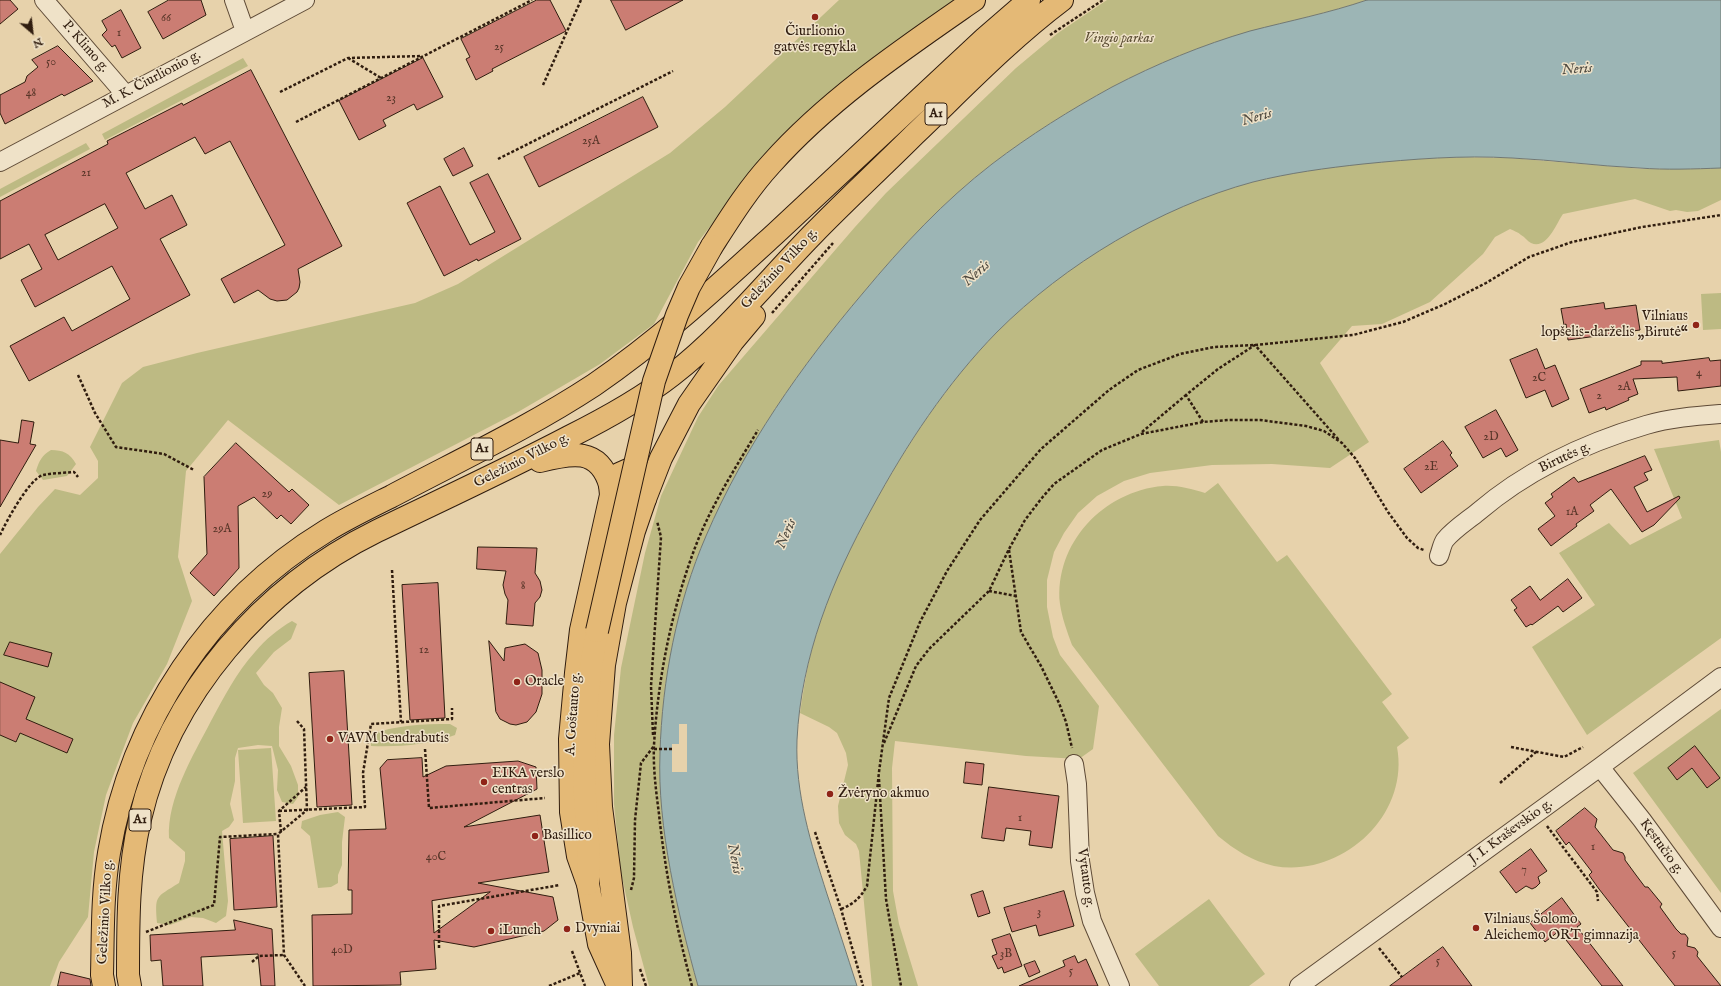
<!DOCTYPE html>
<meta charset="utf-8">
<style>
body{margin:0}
#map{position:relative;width:1721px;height:986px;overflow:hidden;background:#e7d2ab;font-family:"IM FELL English",serif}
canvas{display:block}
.north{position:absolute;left:12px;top:12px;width:40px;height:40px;-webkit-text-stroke:3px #efe2c8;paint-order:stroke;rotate:152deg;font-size:11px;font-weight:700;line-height:16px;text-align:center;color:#301d0f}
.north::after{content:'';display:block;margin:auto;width:14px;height:18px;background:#301d0f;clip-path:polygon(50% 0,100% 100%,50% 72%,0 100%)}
</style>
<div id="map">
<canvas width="1721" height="986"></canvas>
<div class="north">N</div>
</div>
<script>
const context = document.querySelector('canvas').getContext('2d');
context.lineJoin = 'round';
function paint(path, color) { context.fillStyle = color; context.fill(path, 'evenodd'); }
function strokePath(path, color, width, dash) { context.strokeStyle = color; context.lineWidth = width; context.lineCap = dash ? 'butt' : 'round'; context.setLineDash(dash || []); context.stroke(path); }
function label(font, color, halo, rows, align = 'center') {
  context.font = font + ' "IM FELL English",serif'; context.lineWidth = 3; context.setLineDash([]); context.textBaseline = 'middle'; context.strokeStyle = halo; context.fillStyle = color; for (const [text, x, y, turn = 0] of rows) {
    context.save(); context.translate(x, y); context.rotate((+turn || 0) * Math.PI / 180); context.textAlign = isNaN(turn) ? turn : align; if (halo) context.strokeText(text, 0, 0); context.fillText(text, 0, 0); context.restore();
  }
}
paint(new Path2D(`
 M839 0H957L745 182 698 242 654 324 600 364 518 412 339 505 228 420 186 471 178 557 192 601 167 664 133 723 106 795 94 852 88 917 59 962 50 986H0V554L38 507 55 489 80 495 98 478V461L90 447 122 383 143 367 197 353 415 303 458 284 670 153 725 107Z
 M1107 0H1367C1329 13 1289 21 1250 32 1202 45 1156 64 1112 87 1070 110 1030 135 992 164 944 201 902 246 863 293 801 366 744 447 706 536 677 603 662 680 660 753 657 827 678 914 698 986H649L633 927 621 873 614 804V735L621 668 645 553 661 496 698 417 718 386 855 227 886 193 1016 68 1058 33Z
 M243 58 248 66 105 140 102 134Z
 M86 143 90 149 0 197V189Z
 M1461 157 1510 158 1643 169 1721 168V200L1698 211 1687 212 1676 210 1670 211 1635 199 1563 214C1556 224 1547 250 1531 243 1527 241 1525 237 1521 235 1518 232 1514 231 1510 229L1495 237 1483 254 1430 302 1382 324 1352 326 1320 363 1369 442 1330 468 1272 464 1212 465 1150 473 1124 481 1097 496 1078 513 1064 533 1054 552 1047 580V607L1053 637 1060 655 1099 706 1093 749 1079 759 1026 756 895 741 892 768 893 891 899 924 918 986H872L859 851 856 844 845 835 839 823 838 806 848 765 846 753 837 733 829 727 800 713C804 687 808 660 816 634 829 588 851 546 874 504 908 443 948 381 998 331 1051 278 1121 231 1190 203 1273 168 1372 160 1461 157Z
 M1721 293V329L1703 330 1701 294Z
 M1719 440 1721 452V638L1587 735 1532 647 1595 605 1559 553 1609 523 1630 545 1682 518 1654 449Z
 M51 450C63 450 70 453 76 464L67 476 43 480 36 471C39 461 42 455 51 450Z
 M1218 483 1277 562 1287 555 1392 694 1382 702 1409 738 1397 747C1410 816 1341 878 1274 866 1252 861 1235 850 1218 836L1072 645C1067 631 1062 618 1060 604 1054 543 1104 491 1163 486 1177 485 1191 489 1205 493Z
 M292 621 297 624 291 639 274 652 256 673 264 685 273 693 282 708 279 727V746L291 766 298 785V797L293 804 282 802 277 790 278 770 272 746 258 745 238 748 235 758V781L230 804 234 820 229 827 222 831 228 901 226 916 216 923 203 918 191 917 170 925 157 923C155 895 155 898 179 883L185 861V852L169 838C167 798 193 756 211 721 224 697 236 673 255 652 266 639 278 629 292 621Z
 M1721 709V893L1633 773Z
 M450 724 457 728 455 735C428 745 399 747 371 746L370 735C394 725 424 724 450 724Z
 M271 748 276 821 243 823 238 750Z
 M338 812 345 817 342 842V865L338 875V883L331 887 318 888 310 836 301 828 302 821 320 815Z
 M1209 899 1265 974 1249 986H1159L1135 954Z`), '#bdba83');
const water = new Path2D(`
 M1367 0H1721V168C1694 169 1666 170 1639 168 1597 166 1554 160 1512 158 1462 155 1413 159 1363 164 1326 168 1289 173 1253 182 1160 207 1065 264 997 332 947 383 906 445 872 508 832 580 801 657 797 740 795 793 811 844 827 894 837 924 847 955 857 986H698C678 914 657 827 660 753 662 680 677 603 706 536 744 447 801 366 863 293 902 246 944 201 992 164 1030 135 1070 110 1112 87 1156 64 1202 45 1250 31 1289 21 1329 13 1367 0Z`);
paint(water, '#9cb5b5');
strokePath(water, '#717873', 1);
paint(new Path2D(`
 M679 724H687V772H672V744H679Z`), '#e7d2ab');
const building = new Path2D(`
 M0 0H10L18 9 0 24Z
 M169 0H201L206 15 163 39 148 12Z
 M537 0H550L566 31 492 69 493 71 476 80 466 59 470 57 461 39Z
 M611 0H683L626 30Z
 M121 10 141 48 122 58 115 45 112 47 102 35 107 30 102 21Z
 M58 46 93 81 64 96 62 94 5 124 0 113V95L25 82 27 76 38 67 32 60Z
 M423 58 443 97 417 110 414 104 383 120 386 126 359 140 339 101Z
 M251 70 342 246 298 269 300 282 299 288 297 292 287 300 277 301 270 299 258 290 234 303 221 279 285 245 230 141 205 154 195 137 126 173 145 209 172 195 187 225 160 239 190 295 29 381 10 346 64 317 72 331 130 299 112 266 35 307 21 280 42 269 29 244 0 259V201L108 144 107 141 182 103 183 105ZM105 204 118 228 58 260 45 235Z
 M643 97 658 127 539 187 524 157Z
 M464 148 473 166 453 176 444 159Z
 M488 174 521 239 478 261 477 259 444 276 407 203 440 186 470 245 495 232 470 183Z
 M1604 303 1605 309 1636 305 1640 330 1568 340 1566 324 1564 325 1561 309Z
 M1537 349 1545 369 1555 365 1569 399 1552 407 1545 390 1526 398 1510 360Z
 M1709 358 1710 361 1721 360V386L1678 391 1677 377 1633 379 1638 394 1628 398 1629 400 1606 410 1605 407 1589 413 1580 389 1641 365V361H1662V363Z
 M1496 410 1518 450 1506 457 1501 448 1483 458 1465 427Z
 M22 420 34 422 30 444 36 445 0 507V440L18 443Z
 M1443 441 1452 453 1450 455 1458 466 1421 493 1404 469Z
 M236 443 289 492 292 489 309 505 291 524 281 515 277 519 254 497 238 506 239 568 214 596 190 573 207 554 204 477Z
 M1645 456 1652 470 1644 473 1648 480 1634 487 1647 512 1679 496 1680 498 1654 525 1642 532 1611 489 1590 505 1594 511 1576 524 1577 526 1551 546 1538 529 1555 516 1545 503 1553 497 1551 494 1574 477 1578 482Z
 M478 547 537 548 535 573 540 581 542 590 540 597 535 603 533 626 506 624 508 600 505 594 503 585 506 571 477 569Z
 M1568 579 1582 598 1563 612 1558 606 1532 625 1531 624 1526 627 1514 610 1517 608 1511 600 1530 586 1540 600Z
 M438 583 445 718 410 720 402 585Z
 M489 641 504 661 505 648 525 644 538 653 542 670V694L536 712 527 722 516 725 510 724 500 719 496 712Z
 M10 642 52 653 48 667 4 655Z
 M344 671 352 805 317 807 309 673Z
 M0 682 35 697 26 719 73 739 67 753 20 733 16 742 0 735Z
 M1695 746 1720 778 1707 788 1692 768 1677 780 1668 768Z
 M422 758 423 777 446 766 518 761 536 767 537 789 464 827 540 815 549 872 478 883 553 897 558 920 544 931 474 947 434 940 436 969 400 972 401 985 313 986 312 915 352 914V890H348L349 830 386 829 380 768 387 760ZM490 892 434 933 432 901Z
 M966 762 984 764 982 785 964 783Z
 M989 787 1059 796 1052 848 1029 845 1031 831 1006 828 1004 841 982 838Z
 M1585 808 1597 819 1595 827 1613 850 1623 853 1625 857V860L1636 875 1645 887H1648L1662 904 1660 907 1676 929 1681 934H1685L1688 938 1687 946 1695 948 1698 952 1697 956 1721 986H1675L1599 889 1589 875 1592 872 1569 842 1566 845 1556 831Z
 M273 836 277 907 234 910 230 839Z
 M1531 849 1547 871 1538 877 1540 883 1536 887 1532 889 1526 886 1516 893 1500 872Z
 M983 891 990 913 978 917 971 895Z
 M1064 891 1074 926 1039 936 1036 925 1012 932 1004 908Z
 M1562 898 1581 924 1577 927 1623 986H1602L1559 931 1545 942 1530 923Z
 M234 920 272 929 275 986H261L258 954 201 957 203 986H163L161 960 151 961 150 935 235 930Z
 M1010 934 1022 966 1004 973 1002 967 998 969 992 956 997 954 992 940Z
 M1443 947 1472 986H1390Z
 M1075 956 1078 963 1086 959 1098 986H1019L1065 966 1063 961Z
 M1035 961 1040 972 1029 977 1024 965Z
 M61 972 90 979 91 986H58Z`);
paint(building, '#cb7d73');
strokePath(building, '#301d0f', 1);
const street = new Path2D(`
 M44 0 125 94
 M234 0 245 31
 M0 162 305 0
 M1439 556C1441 551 1442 544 1445 540 1454 529 1467 521 1478 512 1526 471 1585 443 1646 425 1670 418 1696 416 1721 414
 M1074 764 1077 784 1080 861 1085 893 1092 921 1120 986
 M1600 767 1642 820 1721 928
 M1299 986 1600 767 1721 677`);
const primary = new Path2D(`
 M618 986 599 944 588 884 578 856 571 812 570 739 576 673 581 630 611 495 610 485 619 474 628 470 636 471 644 483 645 499 634 531 615 603 604 665 598 744 601 807 620 953 621 986`);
const highway = new Path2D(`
 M712 246C730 218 748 189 771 164 829 99 902 50 974 0
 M540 461C571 453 599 447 610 485
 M645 499 661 458 689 404 733 341 754 316
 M588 884C591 846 584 807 584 768 584 721 588 678 597 631
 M104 986 102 975C103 935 102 894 109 853 131 720 210 602 326 531 347 518 370 507 392 496 460 460 530 427 594 385 660 340 718 286 776 233 846 168 915 103 985 38L1029 0
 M130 986 128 975C128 921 128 871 140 819 169 694 263 587 377 531 441 500 506 470 569 437 605 419 640 400 672 375 725 334 767 281 813 234 846 200 881 168 915 134 963 88 1009 40 1062 0`);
strokePath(street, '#5e4a36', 20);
strokePath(primary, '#301d0f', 24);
strokePath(highway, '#301d0f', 24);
strokePath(new Path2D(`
 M1050 35 1103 0
 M348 58 381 78
 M543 85 581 0
 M280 92 348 58 422 56
 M296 122 532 0
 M498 159 673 71
 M772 313 833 243
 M78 375 95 413 116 447 164 454 194 470
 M1203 422 1186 395 1218 369 1255 345 1339 440
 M1142 432 1186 395
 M0 535C6 522 29 479 43 475 52 473 64 473 74 472L78 477
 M1009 550 1021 632 1041 666 1059 703 1066 722 1072 748
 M392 570 401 722
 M989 591 1016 596
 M297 721 304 729 307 810 278 834 284 955 305 986
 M653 735 651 686 661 537 657 521
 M884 743 916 666 929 649 989 591 1009 549 1025 520 1041 499 1054 484 1102 450 1141 434 1203 422 1228 420H1260L1306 426 1324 431 1342 443 1355 458 1388 512 1407 538 1418 548 1424 550
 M1511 747 1564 757 1583 747
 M425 749 429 808 545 798
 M654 749H673
 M879 779 886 899 901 986
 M1500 783 1536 752
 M279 811 365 807 363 773 371 724 452 719V708
 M1547 826 1597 892 1598 901
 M281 832 279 811 306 787
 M815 832 841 909 863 986
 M631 890 634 878 635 820 641 763 654 746
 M841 909C854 904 860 898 867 886L879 772 889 698 920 622 947 571 980 520 1041 449 1109 390 1138 370 1180 354 1214 347 1255 345 1353 335 1403 322 1445 304 1486 283 1529 257 1572 242 1642 227 1721 215
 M146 932 214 905 220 837 278 834
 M439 948V906L560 885
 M1379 948 1402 977
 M572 951 585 986
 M252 962 259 956 284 955
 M640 969 646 986
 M549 986 580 973
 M692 986C677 930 665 872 659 814 656 791 653 768 654 745 658 677 672 608 696 545 712 504 736 467 758 430`), '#301d0f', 2.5, [3, 2]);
strokePath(street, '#efe2c8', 18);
strokePath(primary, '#e4b976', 22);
strokePath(highway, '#e4b976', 22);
const highwayBridge = new Path2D(`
 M597 631 654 381 677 315 689 287 712 246`);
strokePath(highwayBridge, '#301d0f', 24, []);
strokePath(highwayBridge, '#e4b976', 22);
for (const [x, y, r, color] of [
 [815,17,4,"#8f2418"],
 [1696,325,4,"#8f2418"],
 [517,682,4,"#8f2418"],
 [330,739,4,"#8f2418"],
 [484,782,4,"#8f2418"],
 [830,794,4,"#8f2418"],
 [535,836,4,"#8f2418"],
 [1476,928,4,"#8f2418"],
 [567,929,4,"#8f2418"],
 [491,931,4,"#8f2418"]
]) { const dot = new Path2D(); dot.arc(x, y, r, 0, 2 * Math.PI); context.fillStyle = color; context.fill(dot); strokePath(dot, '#efe2c8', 1.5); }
label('12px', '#573528', null, [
 ["66",166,19],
 ["1",119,34],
 ["25",499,48],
 ["50",51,63],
 ["48",31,94],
 ["23",391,99],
 ["25A",591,142],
 ["21",86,174],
 ["4",1699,374],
 ["2C",1539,379],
 ["2A",1624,388],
 ["2",1599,397],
 ["2D",1491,438],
 ["2E",1431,468],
 ["29",267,495],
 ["1A",1572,513],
 ["29A",222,530],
 ["8",523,587],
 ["12",424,651],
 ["1",1020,819],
 ["1",1593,848],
 ["40C",436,858],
 ["7",1524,871],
 ["3",1039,913],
 ["40D",342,951],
 ["5",1674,954],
 ["3B",1006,955],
 ["5",1438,962],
 ["5",1071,972]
]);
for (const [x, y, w] of [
 [936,114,22],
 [482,449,22],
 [140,820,22]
]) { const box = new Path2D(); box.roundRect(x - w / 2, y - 11, w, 22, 3); context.fillStyle = '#efe2c8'; context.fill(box); strokePath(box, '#301d0f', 1); }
label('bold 13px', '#301d0f', null, [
 ["A1",936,114],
 ["A1",482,449],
 ["A1",140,820]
]);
label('14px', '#301d0f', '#efe2c8', [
 ["Čiurlionio",815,32,"center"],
 ["gatvės regykla",815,48,"center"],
 ["Vilniaus",1688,317,"right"],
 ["lopšelis-darželis „Birutė“",1688,333,"right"],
 ["Oracle",525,682],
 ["VAVM bendrabutis",338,739],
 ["EIKA verslo",492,774],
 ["centras",492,790],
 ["Žvėryno akmuo",838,794],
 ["Basillico",543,836],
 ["Vilniaus Šolomo",1484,920],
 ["Aleichemo ORT gimnazija",1484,936],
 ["Dvyniai",575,929],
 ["iLunch",499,931]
], 'left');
label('italic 14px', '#5a4c32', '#efe2c8', [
 ["Vingio parkas",1119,39]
]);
label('14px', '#301d0f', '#efe2c8', [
 ["P. Klimo g.",85,47,49],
 ["M. K. Čiurlionio g.",152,80,-28],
 ["Geležinio Vilko g.",780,269,-47],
 ["Birutės g.",1565,458,-25],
 ["Geležinio Vilko g.",522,461,-27],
 ["A. Goštauto g.",574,714,-86],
 ["J. I. Kraševskio g.",1511,832,-36],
 ["Kęstučio g.",1661,847,54],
 ["Vytauto g.",1085,878,82],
 ["Geležinio Vilko g.",106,912,-87]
]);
label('italic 15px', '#504b41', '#efe2c8', [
 ["Neris",1577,70,-4],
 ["Neris",1257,118,-16],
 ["Neris",977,274,-42],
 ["Neris",787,534,-67],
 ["Neris",734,859,79]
]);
</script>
